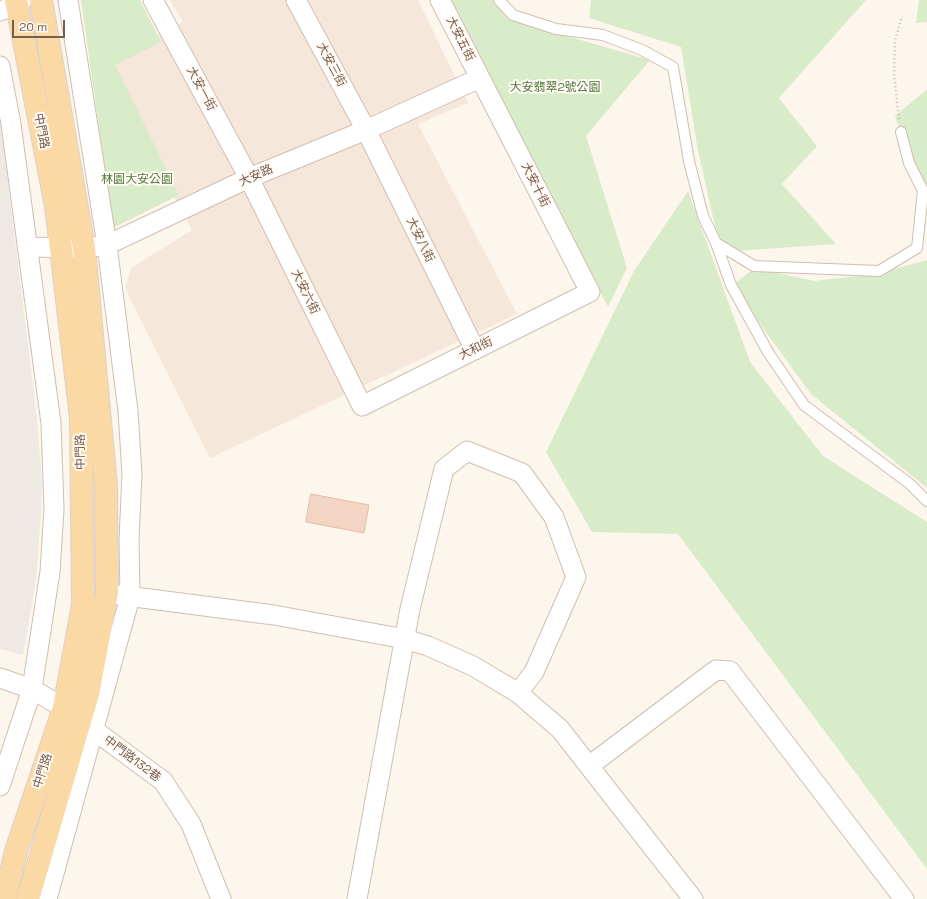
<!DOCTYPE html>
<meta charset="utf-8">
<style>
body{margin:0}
#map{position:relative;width:927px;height:899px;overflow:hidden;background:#fdf6ec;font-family:"Space Grotesk",sans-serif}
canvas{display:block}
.scale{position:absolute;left:12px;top:20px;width:53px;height:18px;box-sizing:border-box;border:2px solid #7a5c4d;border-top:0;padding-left:5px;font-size:12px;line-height:14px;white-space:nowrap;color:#7a5c4d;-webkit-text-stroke:3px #fffaf3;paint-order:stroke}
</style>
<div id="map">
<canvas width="927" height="899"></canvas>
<div class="scale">20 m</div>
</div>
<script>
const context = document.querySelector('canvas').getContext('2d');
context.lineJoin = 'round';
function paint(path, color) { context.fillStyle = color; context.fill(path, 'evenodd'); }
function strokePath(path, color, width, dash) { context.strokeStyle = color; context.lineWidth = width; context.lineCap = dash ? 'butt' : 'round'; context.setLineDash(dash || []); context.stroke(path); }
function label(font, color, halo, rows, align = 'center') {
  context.font = font + ' "Space Grotesk","Noto Sans TC",sans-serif'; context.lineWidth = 4; context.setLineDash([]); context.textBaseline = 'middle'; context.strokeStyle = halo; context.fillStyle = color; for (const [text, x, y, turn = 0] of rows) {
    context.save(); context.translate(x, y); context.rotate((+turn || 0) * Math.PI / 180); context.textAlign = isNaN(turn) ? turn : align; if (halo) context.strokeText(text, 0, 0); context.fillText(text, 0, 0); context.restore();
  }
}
paint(new Path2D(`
 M170 0H418L468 103 418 124 517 314 210 458 125 288 131 268 192 230 100 61 183 22Z`), '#f5e8da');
paint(new Path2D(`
 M0 118 37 418 42 483 41 515 36 580 23 655 0 649Z`), '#efe9e4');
paint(new Path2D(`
 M81 0H140L161 42 115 65 179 195 113 228Z
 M449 0H493L511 20 650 60 586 136 627 268 608 307Z
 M591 0H866L779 98 817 146 782 184 836 244 721 252 698 151 681 47 589 18Z
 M919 0H927V22L916 23Z
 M927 89V197L923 199 895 116Z
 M688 191 750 362 823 456 927 522V869L678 534 592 532 546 452 634 271Z
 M927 260V488L811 394 757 320 735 283 755 268 814 281 876 274Z`), '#d8ecc9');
const building = new Path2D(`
 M311 494 369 505 364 533 306 522Z`);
paint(building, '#f3d5c3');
strokePath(building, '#e6bba3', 1);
const lane = new Path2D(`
 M499 0 513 15 556 29 603 35 642 50 673 67 689 161 703 216 716 243 731 285 768 352 804 405 910 484 927 501
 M716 243 754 266 879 271 917 248 923 191 909 163 901 132`);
const street = new Path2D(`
 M153 0 249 178 362 406 590 292 440 0
 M296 0 366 130 475 350
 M0 11 17 5 22 0
 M0 66 11 124 51 423 54 509 50 572 32 689 0 786
 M27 247 84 248 107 245 249 178 366 130 480 78
 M119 595 274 615 405 639 428 646 473 666 518 693 560 729 693 899
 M0 678 32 689 64 708 163 781 191 824 221 899
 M589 766 716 670 730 671 904 899
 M47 899 130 597 129 540 132 474 128 411 107 245 68 0
 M357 899 410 609 444 469 467 451 522 473 554 517 576 577 534 672 518 693`);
const primary = new Path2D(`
 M5 899 16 851 64 708 83 605 81 418 56 206 16 0
 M28 899 88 694 107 592 106 486 84 248 41 0`);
strokePath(lane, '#d1beb0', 12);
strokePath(street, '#d1beb0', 21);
strokePath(primary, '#dad1cd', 24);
strokePath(new Path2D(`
 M899 119 894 74 895 41 902 16`), '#d9b8a5', 2.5, [1, 3]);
strokePath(lane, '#fff', 10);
strokePath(street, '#fff', 19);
strokePath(primary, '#fbd9a5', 22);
label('12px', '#7a5c4d', '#fffaf3', [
 ["大安五街",460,39,63],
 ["大安三街",331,65,62],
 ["大安一街",201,89,62],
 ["中門路",41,131,79],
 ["大安路",256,176,-24],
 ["大安十街",535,185,63],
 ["大安八街",420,240,64],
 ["大安六街",305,292,64],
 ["大和街",476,349,-26],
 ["中門路",81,452,-91],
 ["中門路132巷",132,759,37],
 ["中門路",43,771,-72]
]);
label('12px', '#537a41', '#fffaf3', [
 ["大安翡翠2號公園",555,88],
 ["林園大安公園",137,180]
]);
</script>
